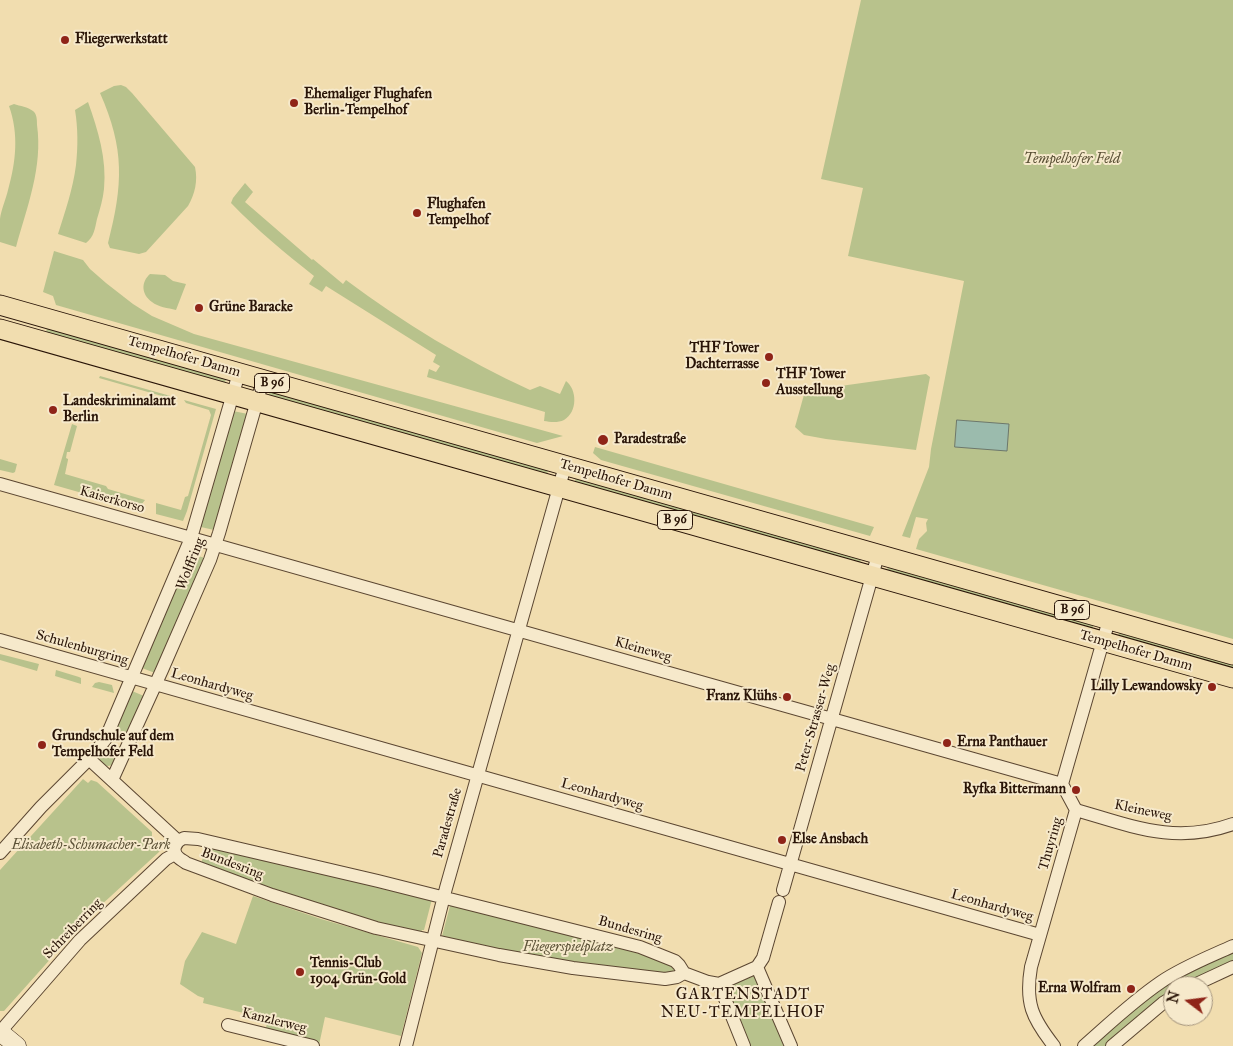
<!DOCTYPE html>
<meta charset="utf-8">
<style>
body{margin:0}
#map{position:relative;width:1233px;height:1046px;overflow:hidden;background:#f1ddaf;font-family:"IM FELL Great Primer",serif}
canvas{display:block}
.north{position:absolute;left:1163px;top:976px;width:50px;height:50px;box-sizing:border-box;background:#f6e9cb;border:1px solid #a4947d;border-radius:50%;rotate:285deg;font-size:14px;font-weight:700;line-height:20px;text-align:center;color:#291407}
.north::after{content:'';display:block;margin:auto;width:18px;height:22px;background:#8f2418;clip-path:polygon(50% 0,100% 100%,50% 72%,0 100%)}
</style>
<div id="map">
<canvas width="1233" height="1046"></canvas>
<div class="north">N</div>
</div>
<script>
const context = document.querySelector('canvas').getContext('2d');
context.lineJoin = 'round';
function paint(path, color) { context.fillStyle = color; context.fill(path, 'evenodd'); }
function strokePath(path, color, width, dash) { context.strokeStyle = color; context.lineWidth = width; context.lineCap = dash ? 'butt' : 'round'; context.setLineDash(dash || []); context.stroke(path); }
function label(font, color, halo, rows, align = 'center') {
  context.font = font + ' "IM FELL Great Primer",serif'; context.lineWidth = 4; context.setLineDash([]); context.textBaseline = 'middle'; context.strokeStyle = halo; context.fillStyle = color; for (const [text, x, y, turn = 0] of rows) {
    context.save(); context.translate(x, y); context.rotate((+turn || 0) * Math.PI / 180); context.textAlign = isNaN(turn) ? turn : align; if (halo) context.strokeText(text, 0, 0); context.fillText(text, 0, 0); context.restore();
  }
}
paint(new Path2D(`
 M861 0H1233V639L916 549 919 539 927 531 926 523 928 519 916 517 910 538 902 536 929 467 931 449 964 281 848 256 863 188 821 179Z
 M121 85 126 87 132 93 195 167C198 181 195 194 188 206L146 252 139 254 110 248 108 243C123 185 125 149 100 93L114 86Z
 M88 102C98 130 107 159 104 189 103 199 100 209 97 219 95 228 94 237 86 243L58 234C65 212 73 189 76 165 78 147 78 128 75 110Z
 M14 104C20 106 28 107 33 111 37 114 37 120 37 125 43 167 27 207 16 247L0 242C0 234 0 227 0 219 1 210 6 199 8 190 16 162 19 134 9 106Z
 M245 183 253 192 245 202 312 260 313 259 343 284 346 280C403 323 465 360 530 390L540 386 560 394 566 381C577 389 578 412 564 420 558 423 550 422 544 421L545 412 427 377 429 369 436 372 440 366 433 362 436 355 326 286 322 292 309 284 314 276C285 253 257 230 231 203L233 198Z
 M54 251 83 260 90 269 106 283 133 304 152 316 194 334 563 436 537 443 56 305 53 296 43 292Z
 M150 274 165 275 173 281 186 284 176 310C168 308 158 307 152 302 141 294 141 282 150 274Z
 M47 325 227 376 224 386 46 336Z
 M926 374 930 377 916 450 826 439 804 435 795 427 805 391Z
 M100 376 174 397 172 406 168 405 169 398 99 378Z
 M271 388 549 467 546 478 268 398Z
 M184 400 216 409 187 511 183 521 156 514V503L181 510 185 497 188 496 211 415 209 410 186 403Z
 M233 411 248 414 214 530 201 527V526Z
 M72 424 77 426 70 452H67L66 458 68 459V460L65 474 106 486 108 489 145 500 138 509 54 485Z
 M595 447 874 527 870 536 601 460 593 453Z
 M0 459 17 464 15 472 13 473 0 470Z
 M576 476 862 556 859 566 574 485Z
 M191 554 205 558 155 673 142 668Z
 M889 564 1094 622 1092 631 886 573Z
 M1120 630 1233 662V671L1117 639Z
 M0 654 39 664 37 671 0 660Z
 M56 670 79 677 81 678V684L55 676Z
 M99 682 112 685 114 693 92 687 95 683Z
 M132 691 144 696 123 742H118L115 741 114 736Z
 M99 757a9 9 0 1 1 18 0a9 9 0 1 1-18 0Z
 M83 779 88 783 91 780 97 782 152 832V836L150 839 161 849 159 852 87 918 4 1011H0V870Z
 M206 846 432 899 424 930H422L420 936 377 925 201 864Z
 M253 896 321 919 418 947 422 953 401 1036 325 1017 319 1045 265 1032 268 1019 203 1003 204 998 198 996 180 984 185 961 202 932 236 944Z
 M451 902 636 949 677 966 674 975 603 969 441 940Z
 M1233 952V963L1184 986H1173V992L1141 1015 1105 1046H1090L1132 1010 1174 980Z
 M754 976 756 977 788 1046H748L727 989 730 985Z`), '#b8c28c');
const water = new Path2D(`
 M957 420 1009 424 1007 451 955 447Z`);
paint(water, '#9bbbad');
strokePath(water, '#6d786b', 1);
const street = new Path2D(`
 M0 484 1062 784
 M0 640 1040 935
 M89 759 178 841
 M112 780 162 670 210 560 219 533 263 380
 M1076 810C1132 826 1175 845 1233 824
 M184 838 198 839 378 881 640 947 675 961 679 965 684 973 677 977 665 979 573 968 499 955 376 928 272 895 186 863C184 861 181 860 179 858 170 851 176 841 184 838Z
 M0 853 41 807 89 759 105 740 191 538 239 373
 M783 890 878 555
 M757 967 791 1046
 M684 973 708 982 719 984
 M719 984 757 967 763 958 779 902
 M719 984 744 1046
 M1192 986 1233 967
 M228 1025 313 1046
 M0 1032 80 940 166 859 175 854
 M406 1046 446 888 565 466
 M1054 1046C1032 1018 1025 1003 1031 967L1076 810 1062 784 1109 620
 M1084 1046C1109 1024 1133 1001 1161 982 1183 967 1209 957 1233 946
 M1112 1046 1163 1003 1173 997`);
const secondary = new Path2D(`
 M0 1032 17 1046`);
const primary = new Path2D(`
 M0 305 1233 655
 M0 329 1233 678`);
strokePath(street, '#5b4631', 14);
strokePath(secondary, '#291407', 19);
strokePath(primary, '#291407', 21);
strokePath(street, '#f6e9cb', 12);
strokePath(secondary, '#f6e9cb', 18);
strokePath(primary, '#f1ddaf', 19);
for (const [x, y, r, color] of [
 [65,40,5,"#8f2418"],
 [294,103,5,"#8f2418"],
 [417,213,5,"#8f2418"],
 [199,308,5,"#8f2418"],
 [769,357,5,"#8f2418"],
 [766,383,5,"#8f2418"],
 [53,410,5,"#8f2418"],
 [603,440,6,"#8f2418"],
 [1212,687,5,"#8f2418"],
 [787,697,5,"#8f2418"],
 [947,743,5,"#8f2418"],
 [42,745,5,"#8f2418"],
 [1076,790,5,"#8f2418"],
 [782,840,5,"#8f2418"],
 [300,972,5,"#8f2418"],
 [1131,989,5,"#8f2418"]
]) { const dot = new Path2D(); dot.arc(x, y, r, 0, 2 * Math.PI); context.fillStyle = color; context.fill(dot); strokePath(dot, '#f6e9cb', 2); }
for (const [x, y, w] of [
 [272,383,35],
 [675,520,35],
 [1072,610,35]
]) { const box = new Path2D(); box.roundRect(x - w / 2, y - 9.5, w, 19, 4); context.fillStyle = '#f6e9cb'; context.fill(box); strokePath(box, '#291407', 1); }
label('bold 12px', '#291407', null, [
 ["B 96",272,383],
 ["B 96",675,520],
 ["B 96",1072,610]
]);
label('bold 14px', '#291407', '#f6e9cb', [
 ["Fliegerwerkstatt",75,40],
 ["Ehemaliger Flughafen",304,95],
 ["Berlin-Tempelhof",304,111],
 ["Flughafen",427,205],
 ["Tempelhof",427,221],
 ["Grüne Baracke",209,308],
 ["THF Tower",759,349,"right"],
 ["Dachterrasse",759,365,"right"],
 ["THF Tower",776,375],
 ["Ausstellung",776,391],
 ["Landeskriminalamt",63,402],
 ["Berlin",63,418],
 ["Paradestraße",614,440],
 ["Lilly Lewandowsky",1202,687,"right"],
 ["Franz Klühs",777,697,"right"],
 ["Grundschule auf dem",52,737],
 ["Tempelhofer Feld",52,753],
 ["Erna Panthauer",957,743],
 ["Ryfka Bittermann",1066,790,"right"],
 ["Else Ansbach",792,840],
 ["Tennis-Club",310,964],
 ["1904 Grün-Gold",310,980],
 ["Erna Wolfram",1121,989,"right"]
], 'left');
label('italic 14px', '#5b5136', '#f6e9cb', [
 ["Tempelhofer Feld",1072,160],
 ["Elisabeth-Schumacher-Park",91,846],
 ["Fliegerspielplatz",568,948]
]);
label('14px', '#291407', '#f6e9cb', [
 ["Tempelhofer Damm",184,357,16],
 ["Tempelhofer Damm",616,480,16],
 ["Kaiserkorso",112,500,16],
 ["Wolffring",191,564,-68],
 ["Schulenburgring",82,648,16],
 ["Kleineweg",643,650,16],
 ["Tempelhofer Damm",1136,651,16],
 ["Leonhardyweg",212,685,16],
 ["Peter-Strasser-Weg",816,718,-74],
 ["Leonhardyweg",602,795,16],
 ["Kleineweg",1143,811,12],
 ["Paradestraße",448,823,-74],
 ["Thuyring",1051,844,-74],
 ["Bundesring",232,864,21],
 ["Leonhardyweg",992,906,16],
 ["Schreiberring",73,929,-46],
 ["Bundesring",630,930,16],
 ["Kanzlerweg",274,1021,14]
]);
context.letterSpacing = '1px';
label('16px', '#291407', '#f6e9cb', [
 ["GARTENSTADT",743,995],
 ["NEU-TEMPELHOF",743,1013]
]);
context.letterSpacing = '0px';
</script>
